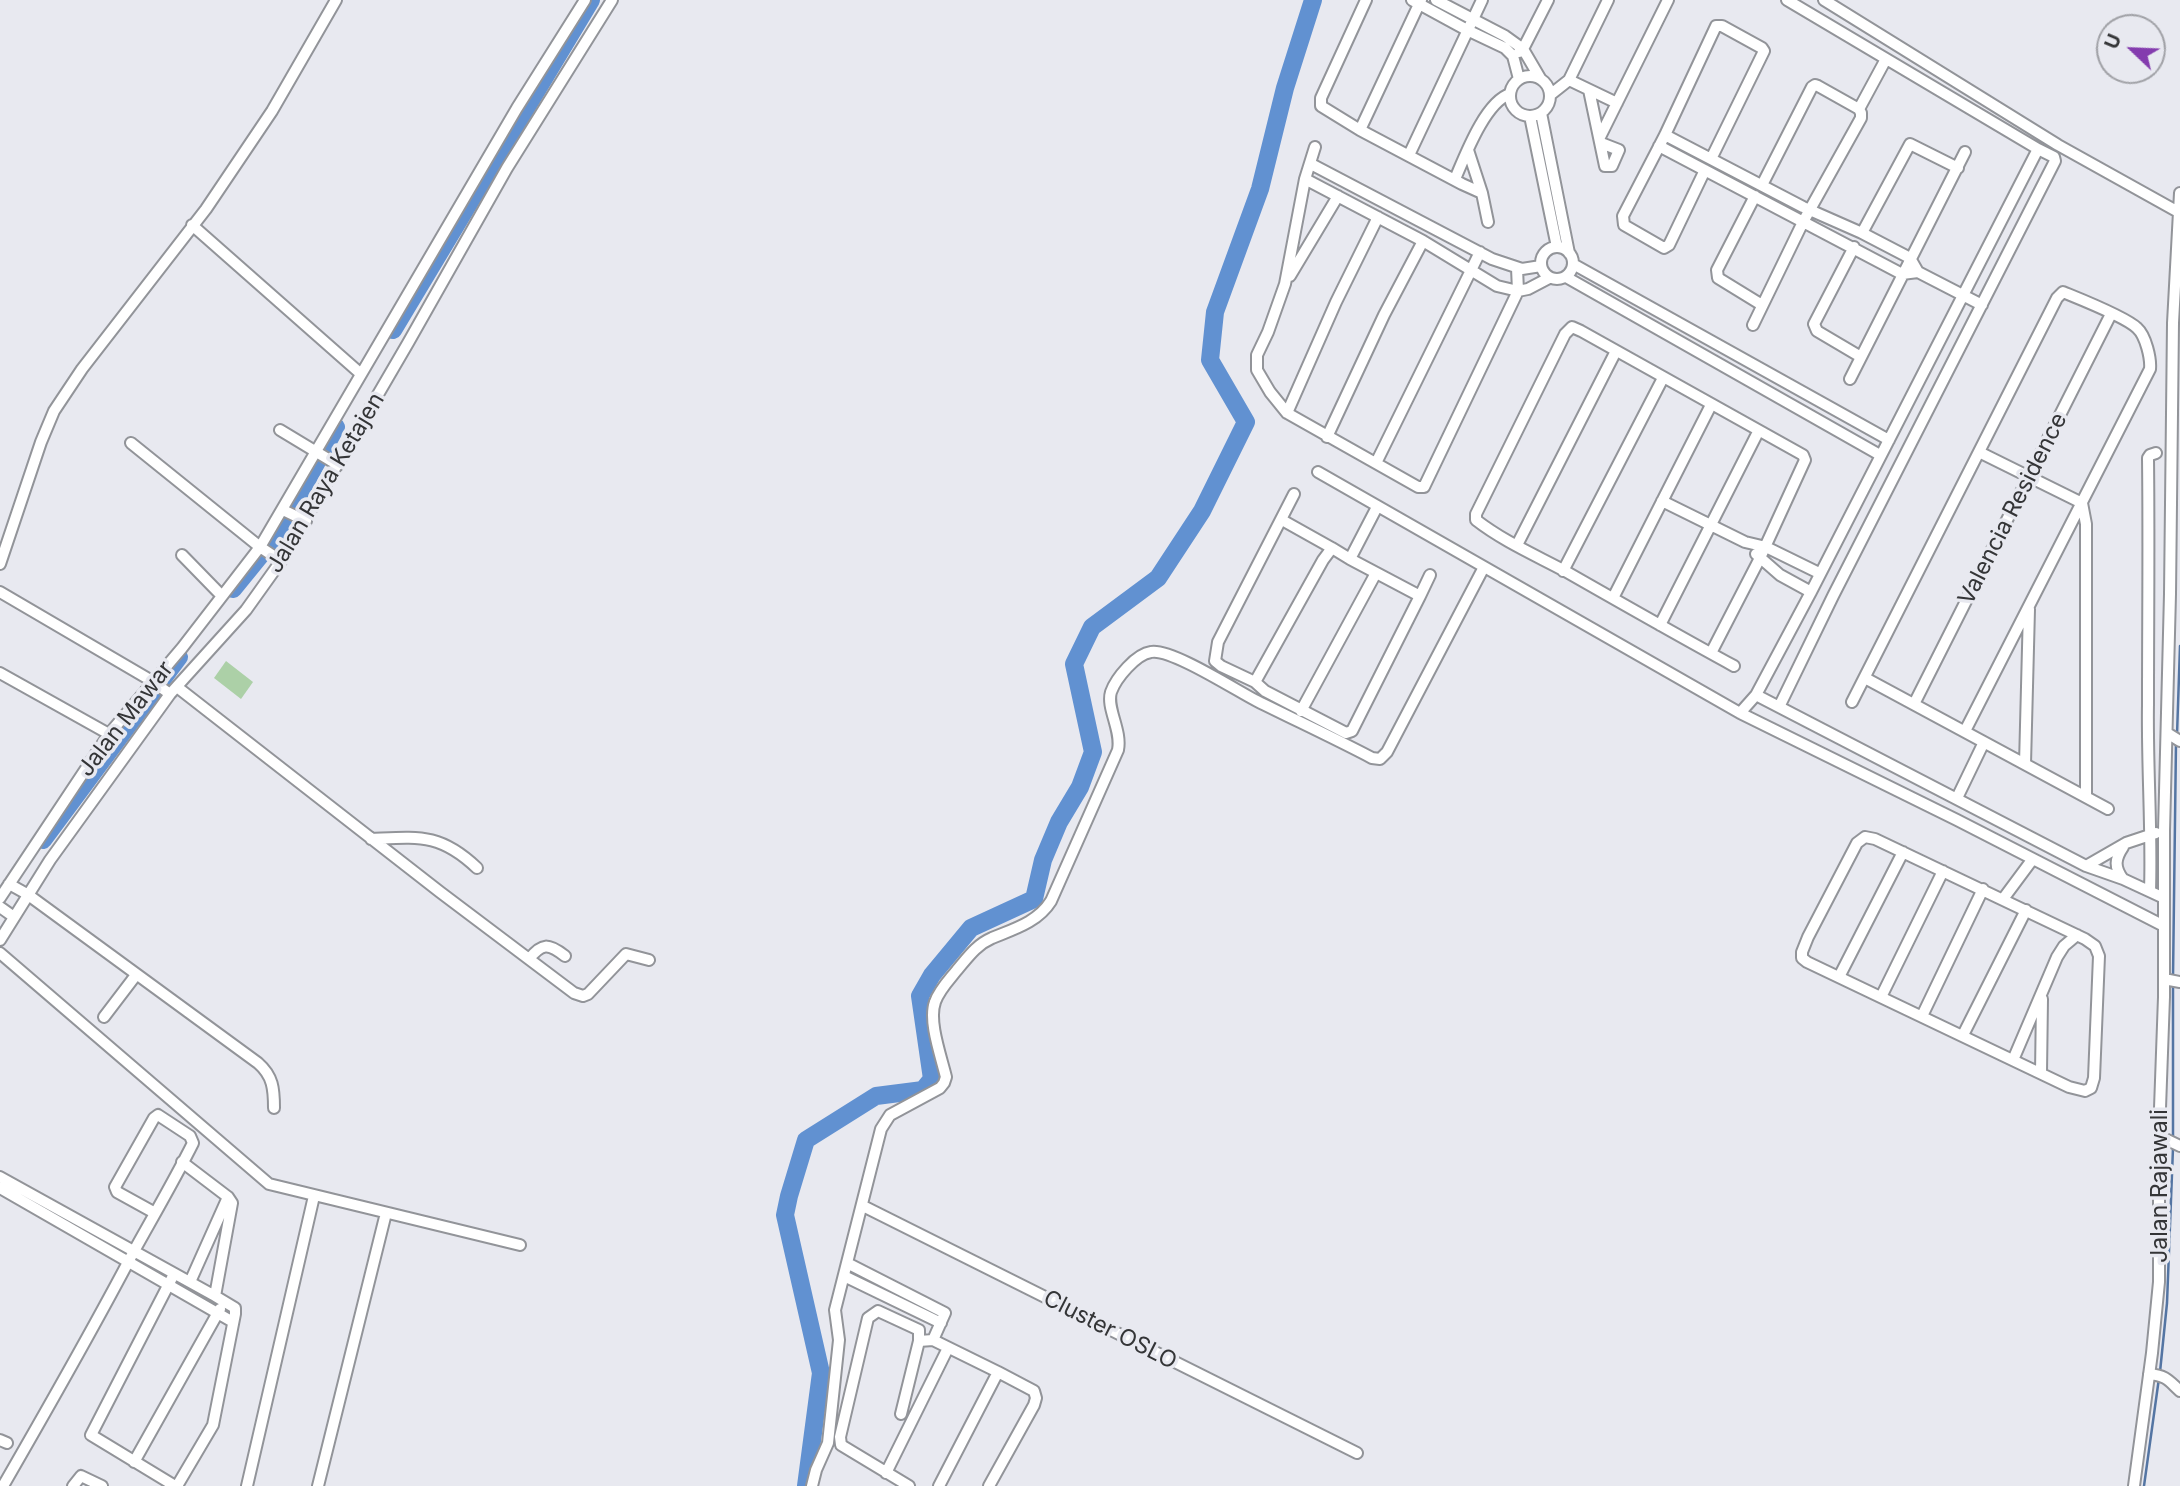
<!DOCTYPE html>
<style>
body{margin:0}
#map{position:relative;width:2180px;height:1486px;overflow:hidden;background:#e8e9f0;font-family:Inter,sans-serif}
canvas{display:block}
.north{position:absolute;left:2096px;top:14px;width:70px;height:70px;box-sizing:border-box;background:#e8e9f0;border:2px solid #a0a1a6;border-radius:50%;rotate:293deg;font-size:19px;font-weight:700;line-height:28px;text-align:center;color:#343537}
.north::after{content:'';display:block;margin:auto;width:24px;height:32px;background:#843cae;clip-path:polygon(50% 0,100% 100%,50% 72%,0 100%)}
</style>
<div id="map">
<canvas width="2180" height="1486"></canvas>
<div class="north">U</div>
</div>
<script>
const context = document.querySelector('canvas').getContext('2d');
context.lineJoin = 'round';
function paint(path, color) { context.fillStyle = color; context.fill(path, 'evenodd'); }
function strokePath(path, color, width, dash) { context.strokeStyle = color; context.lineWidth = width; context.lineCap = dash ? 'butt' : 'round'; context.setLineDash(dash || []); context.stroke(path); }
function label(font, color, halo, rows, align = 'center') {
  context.font = font + ' Inter,sans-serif'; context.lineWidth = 7; context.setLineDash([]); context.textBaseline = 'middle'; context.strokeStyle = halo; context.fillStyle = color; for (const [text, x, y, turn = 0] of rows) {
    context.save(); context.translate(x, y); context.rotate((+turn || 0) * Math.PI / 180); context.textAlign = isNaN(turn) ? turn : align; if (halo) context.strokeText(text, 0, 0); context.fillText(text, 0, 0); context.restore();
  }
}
paint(new Path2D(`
 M226 661 253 682 241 699 214 678Z`), '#acd0a7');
strokePath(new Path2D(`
 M2177 735 2180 646
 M2173 977 2176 742
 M2173 984V1138
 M2160 1372 2167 1303 2173 1148
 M2144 1486 2159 1378`), '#5475a3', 2.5);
strokePath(new Path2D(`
 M393 330 591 0
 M233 589 277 535 336 427
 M43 840 179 657
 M806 1486 821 1373 785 1215 789 1196 806 1140 876 1096 923 1090 932 1079 920 996 932 975 971 928 1034 899 1043 860 1059 822 1080 787 1093 752 1074 664 1092 627 1158 578 1202 511 1246 422 1210 360 1215 312 1260 189 1285 88 1313 0`), '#6191d1', 18);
const minor = new Path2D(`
 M1366 0 1321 98V106L1360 130 1462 184 1482 193
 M1412 0 1467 30 1505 48 1513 56 1519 79
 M1436 0 1505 36 1523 49 1540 78
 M1787 0 2038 149
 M1824 0 2058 145 2180 213
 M1519 52 1523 49 1548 0
 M1510 96a20 20 0 1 1 40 0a20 20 0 1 1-40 0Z
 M1569 80 1608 0
 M1589 90 1605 166H1612L1619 150 1601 143
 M1550 95 1569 80 1617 103
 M1541 113 1569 253
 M1530 116 1557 247
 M1360 130 1421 0
 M1665 135 1803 207 1862 233 1910 258 1918 272 1982 305
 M1600 137 1668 0
 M1659 146 1902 274 1918 272
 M1315 147 1305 179 1285 284 1268 332 1257 355V370L1270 392 1287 413 1418 487H1424L1518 291 1517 268
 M1468 150 1482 193 1488 222
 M1409 155 1482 0
 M1311 164 1492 259 1522 269 1541 266
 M1705 170 1669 245 1664 248 1624 225 1623 216 1665 135 1716 26H1722L1762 48 1764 51 1711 159
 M1305 179 1423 241 1497 286 1518 291 1528 289 1549 278
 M1455 179C1465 156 1485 102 1510 94
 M1762 185 1812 87 1815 85 1818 86 1859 109
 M1755 196 1717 270 1718 278 1762 305
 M192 225 361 374
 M1862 233 1910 144 1958 168
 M1541 263a16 16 0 1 1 32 0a16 16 0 1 1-32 0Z
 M1854 247 1814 324 1817 331 1861 357
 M1573 264 1889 440
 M1290 276 1338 196
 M1566 277 1880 455
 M1753 325 1803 222 1861 118V113L1859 109 1886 59
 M1850 379 1965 152
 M1287 413 1336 302 1378 217
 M280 430 338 465
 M1327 437 1384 315 1423 241
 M131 443 260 547 281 561
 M1979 452 2082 503 2086 524V797
 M1376 463 1480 252
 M1318 472 1740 713 1957 820 2164 926
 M1294 494 1218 642 1215 661 1221 666 1255 682 1265 691 1346 733 1352 731 1420 596
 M1662 501 1745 542 1766 547 1819 573
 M1377 507 1350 559 1420 596 1430 575
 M283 510 306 521
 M1282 520 1332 548
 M1517 545 1616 351
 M1756 554 1780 575 1811 592
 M182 555 222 596
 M0 564 41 442 54 411 82 369 206 209 272 111 336 0
 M1563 571 1663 378
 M0 592 152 681 170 694
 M1613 598 1711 405
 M1660 625 1758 432
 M1711 653 1760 558 1805 460 1803 455 1581 331 1572 327 1565 334 1476 514V520C1503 541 1535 555 1565 571 1621 603 1677 635 1734 666
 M0 673 109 734
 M1865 678 2108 809
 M1255 682 1323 560 1332 548 1350 559
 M177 687 440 892 574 993 583 996 588 994 626 954 649 960
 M1756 695 2086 866 2123 879 2164 898
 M1852 702 2057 298 2063 292C2080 299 2126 317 2137 328 2146 336 2151 359 2150 369L1965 731
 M1914 704 2111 314
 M1301 711 1376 573
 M1740 713 1756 695 1811 592 2038 149 2054 157 2055 161 1833 596 1779 707
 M2167 733 2180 741
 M2025 764 2029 609
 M1957 798 1984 742
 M1865 837 1875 839 2085 939 2095 946 2099 956 2094 1078 2091 1088 2085 1091 2069 1087 1807 962 1802 958V952L1808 937 1857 843Z
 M371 839C419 837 440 833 477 868
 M2086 866 2126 843 2156 833
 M2123 879C2114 867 2115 859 2123 847
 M9 884 27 894 258 1063C273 1076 274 1089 274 1108
 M2150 891C2152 829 2147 767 2148 704 2148 622 2149 540 2148 458L2150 455 2156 453
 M0 898 109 734 182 648 260 547 517 108 585 0
 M2003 899 2032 860
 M0 907 14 917
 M0 940 50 860 170 694 246 610 281 561 408 343 507 168 612 0
 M0 953 269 1184 520 1245
 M529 959C542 943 548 943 565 956
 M1839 977 1903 852
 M2164 979 2180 982
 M1881 997 1943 871
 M1922 1016 1983 889
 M104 1017 136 975
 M1963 1035 2026 910
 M2013 1060 2057 957 2064 946 2077 935
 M2041 1073 2042 999
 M2159 1136 2180 1146
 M182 1162 228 1197 232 1203 215 1296
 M0 1177 215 1296 235 1308V1314L213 1425 177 1486
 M0 1188 233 1322
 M863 1206 1357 1453
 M847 1263 945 1313 933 1340 919 1341 901 1414
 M174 1274 91 1435 175 1486
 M844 1276 941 1323
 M190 1282 228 1197
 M933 1340 998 1372 939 1486
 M2149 1374C2167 1376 2168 1380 2180 1391
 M0 1440 7 1443
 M134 1462 220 1309
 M886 1473 948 1348
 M3 1486C48 1408 92 1331 134 1251 154 1215 175 1179 193 1143L190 1136 158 1115 154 1118 115 1187 117 1192 155 1213
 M73 1486 81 1476 102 1486
 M247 1486 314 1196
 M318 1486 386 1213
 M812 1486 816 1470 828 1443 839 1340 835 1310 881 1129 890 1115 940 1088 944 1083 946 1077C941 1056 928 1021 935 1002 939 990 949 980 957 970 968 957 976 945 992 938 1014 929 1038 922 1051 901L1118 750C1122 730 1106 708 1111 692 1116 678 1136 654 1151 652 1171 648 1237 691 1257 701 1295 720 1334 738 1372 758L1380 759 1387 752 1484 567
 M909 1486 841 1445 840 1437 868 1318 878 1311 919 1330V1341
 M989 1486 1034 1405 1036 1398 1034 1391 998 1372
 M2134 1486 2152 1353 2159 1282V1136L2164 997V831L2170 594 2173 323 2180 193`);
strokePath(minor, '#929499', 14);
strokePath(minor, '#fff', 10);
label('23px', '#343537', '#e8e9f0', [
 ["Jalan Raya Ketajen",326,483,-59],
 ["Valencia Residence",2013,509,-63],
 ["Jalan Mawar",126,719,-52],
 ["Jalan Rajawali",2160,1186,-90],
 ["Cluster OSLO",1110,1330,27]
]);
</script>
